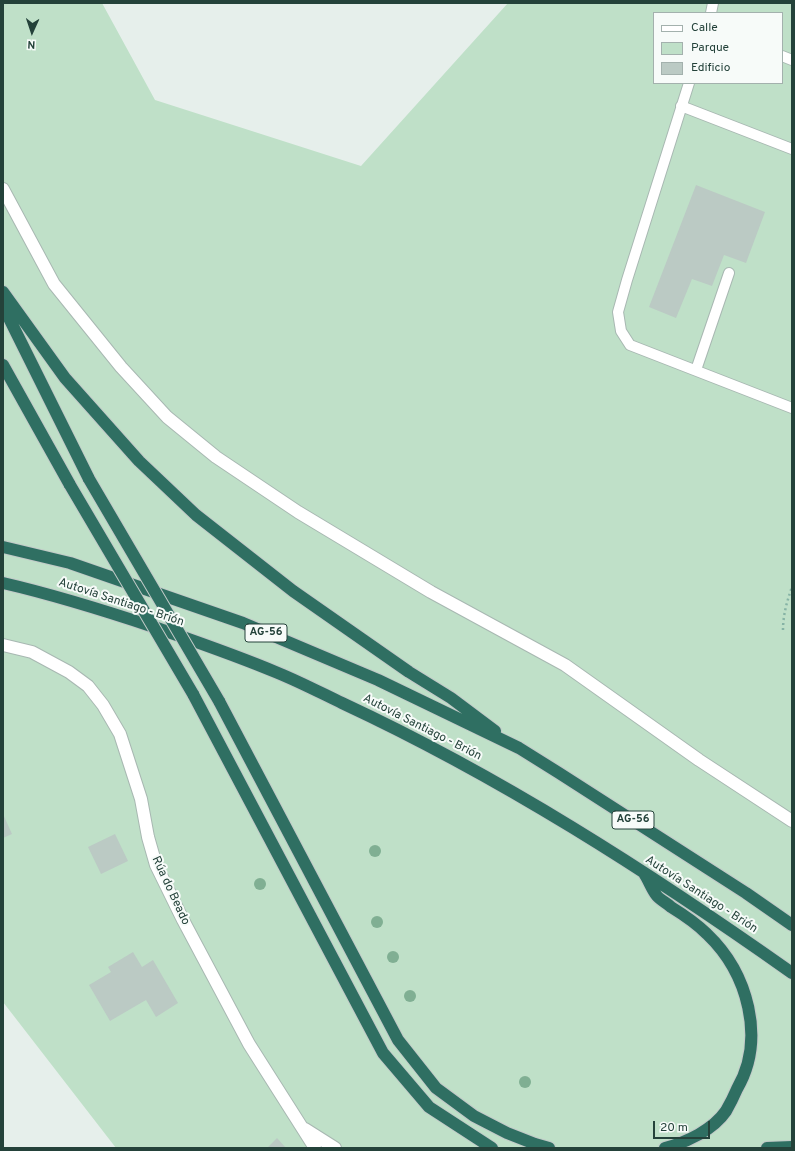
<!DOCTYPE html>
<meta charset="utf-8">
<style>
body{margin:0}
#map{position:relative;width:795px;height:1151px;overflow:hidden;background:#e6efeb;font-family:Overpass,sans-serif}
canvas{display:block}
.frame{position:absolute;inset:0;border:4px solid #24423a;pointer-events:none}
.legend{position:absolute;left:653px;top:12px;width:130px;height:72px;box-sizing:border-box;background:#f7fbf9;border:1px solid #a3b1ad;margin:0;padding:5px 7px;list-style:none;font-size:12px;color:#24423a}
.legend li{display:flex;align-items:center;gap:8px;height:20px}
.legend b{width:20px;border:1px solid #a3b1ad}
.north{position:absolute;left:12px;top:12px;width:40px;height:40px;-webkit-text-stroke:3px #f7fbf9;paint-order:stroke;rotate:183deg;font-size:11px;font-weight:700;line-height:16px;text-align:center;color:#24423a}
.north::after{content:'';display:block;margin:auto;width:14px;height:18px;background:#24423a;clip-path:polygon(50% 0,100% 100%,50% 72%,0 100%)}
.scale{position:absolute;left:653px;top:1121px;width:57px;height:18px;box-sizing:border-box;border:2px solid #24423a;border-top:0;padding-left:5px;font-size:12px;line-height:14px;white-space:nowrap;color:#24423a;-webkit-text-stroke:3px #f7fbf9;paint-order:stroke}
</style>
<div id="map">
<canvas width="795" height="1151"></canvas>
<div class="frame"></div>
<ul class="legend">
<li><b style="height:5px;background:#fff"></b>Calle</li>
<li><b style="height:11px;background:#bfe0c8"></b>Parque</li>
<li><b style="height:11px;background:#bbcac4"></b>Edificio</li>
</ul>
<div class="north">N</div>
<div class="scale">20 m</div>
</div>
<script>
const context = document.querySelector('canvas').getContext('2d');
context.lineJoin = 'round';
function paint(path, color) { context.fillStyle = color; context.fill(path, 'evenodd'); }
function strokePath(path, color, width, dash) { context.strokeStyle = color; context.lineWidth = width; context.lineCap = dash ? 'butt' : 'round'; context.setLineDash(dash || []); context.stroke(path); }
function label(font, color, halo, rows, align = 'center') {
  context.font = font + ' Overpass,sans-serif'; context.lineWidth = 4; context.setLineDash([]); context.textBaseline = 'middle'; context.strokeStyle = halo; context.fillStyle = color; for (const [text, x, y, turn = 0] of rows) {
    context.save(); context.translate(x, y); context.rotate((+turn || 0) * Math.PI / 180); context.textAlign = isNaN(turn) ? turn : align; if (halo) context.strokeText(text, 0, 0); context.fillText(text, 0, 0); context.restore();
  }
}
paint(new Path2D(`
 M3 3H102L155 100 361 166 508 3H792V1148H116L3 1002ZM654 13H782V83H654Z`), '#bfe0c8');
paint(new Path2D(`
 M696 185 765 212 746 263 724 255 712 286 692 279 676 318 649 307Z
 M3 814 12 834 3 838Z
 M115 834 128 861 101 874 88 847Z
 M133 952 142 967 153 960 178 1003 156 1017 146 1000 110 1021 89 985 111 972 108 967Z
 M277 1138 286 1148H267Z`), '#bbcac4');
const service = new Path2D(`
 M711 13 713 3
 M782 56 792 60
 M689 83 627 280 618 312 621 331 630 345 792 408
 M681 106 792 149
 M696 370 729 273`);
const minor = new Path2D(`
 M3 189 54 284 121 367 167 417 216 457 298 512 431 592 565 665 699 760 792 821
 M3 645 32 652 69 672 88 686 103 705 120 734 141 799 148 837 156 865 183 920 249 1044 315 1148
 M305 1129 335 1148`);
const motorway = new Path2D(`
 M3 292 65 378 139 461 196 515 293 591 409 672 451 698 495 731
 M3 306 89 479
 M3 365 70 485
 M3 547 70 563 243 623 378 680 519 748 559 773 746 893 792 925
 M3 583C55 595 106 611 157 628 197 642 238 656 278 673 300 682 321 693 342 703 501 777 649 872 792 973
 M193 694 383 1053 429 1107 492 1148
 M219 701 398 1040 436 1088 474 1116 507 1133 535 1144 549 1148
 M645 875C649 881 652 890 657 896 660 900 667 903 671 907 684 915 697 924 707 934 748 973 766 1039 737 1089 734 1096 730 1104 726 1111 713 1130 687 1142 665 1148
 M767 1148 792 1147`);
strokePath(service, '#a8b8b2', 12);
strokePath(minor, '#a8b8b2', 14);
strokePath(motorway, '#c2cac8', 14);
strokePath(new Path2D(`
 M783 630C783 615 787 601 792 587`), '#86b3a5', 2.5, [2, 3]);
strokePath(service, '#fff', 10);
strokePath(minor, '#fff', 12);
strokePath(motorway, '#2f6f62', 12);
const motorwayBridge = new Path2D(`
 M89 479 219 701
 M70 485 193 694`);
strokePath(motorwayBridge, '#c2cac8', 14, []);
strokePath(motorwayBridge, '#2f6f62', 12);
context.fillStyle = '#80af93';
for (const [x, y] of [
 [375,851],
 [260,884],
 [377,922],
 [393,957],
 [410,996],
 [525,1082]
]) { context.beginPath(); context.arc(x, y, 6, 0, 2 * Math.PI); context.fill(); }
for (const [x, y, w] of [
 [266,633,42],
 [633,820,42]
]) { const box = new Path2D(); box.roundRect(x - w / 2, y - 9, w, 18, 3); context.fillStyle = '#f7fbf9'; context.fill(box); strokePath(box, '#24423a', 1); }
label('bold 11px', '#24423a', null, [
 ["AG-56",266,633],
 ["AG-56",633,820]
]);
label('12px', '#24423a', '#f7fbf9', [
 ["Autovía Santiago - Brión",121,603,18],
 ["Autovía Santiago - Brión",422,728,27],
 ["Rúa do Beado",170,891,65],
 ["Autovía Santiago - Brión",701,895,33]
]);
</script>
